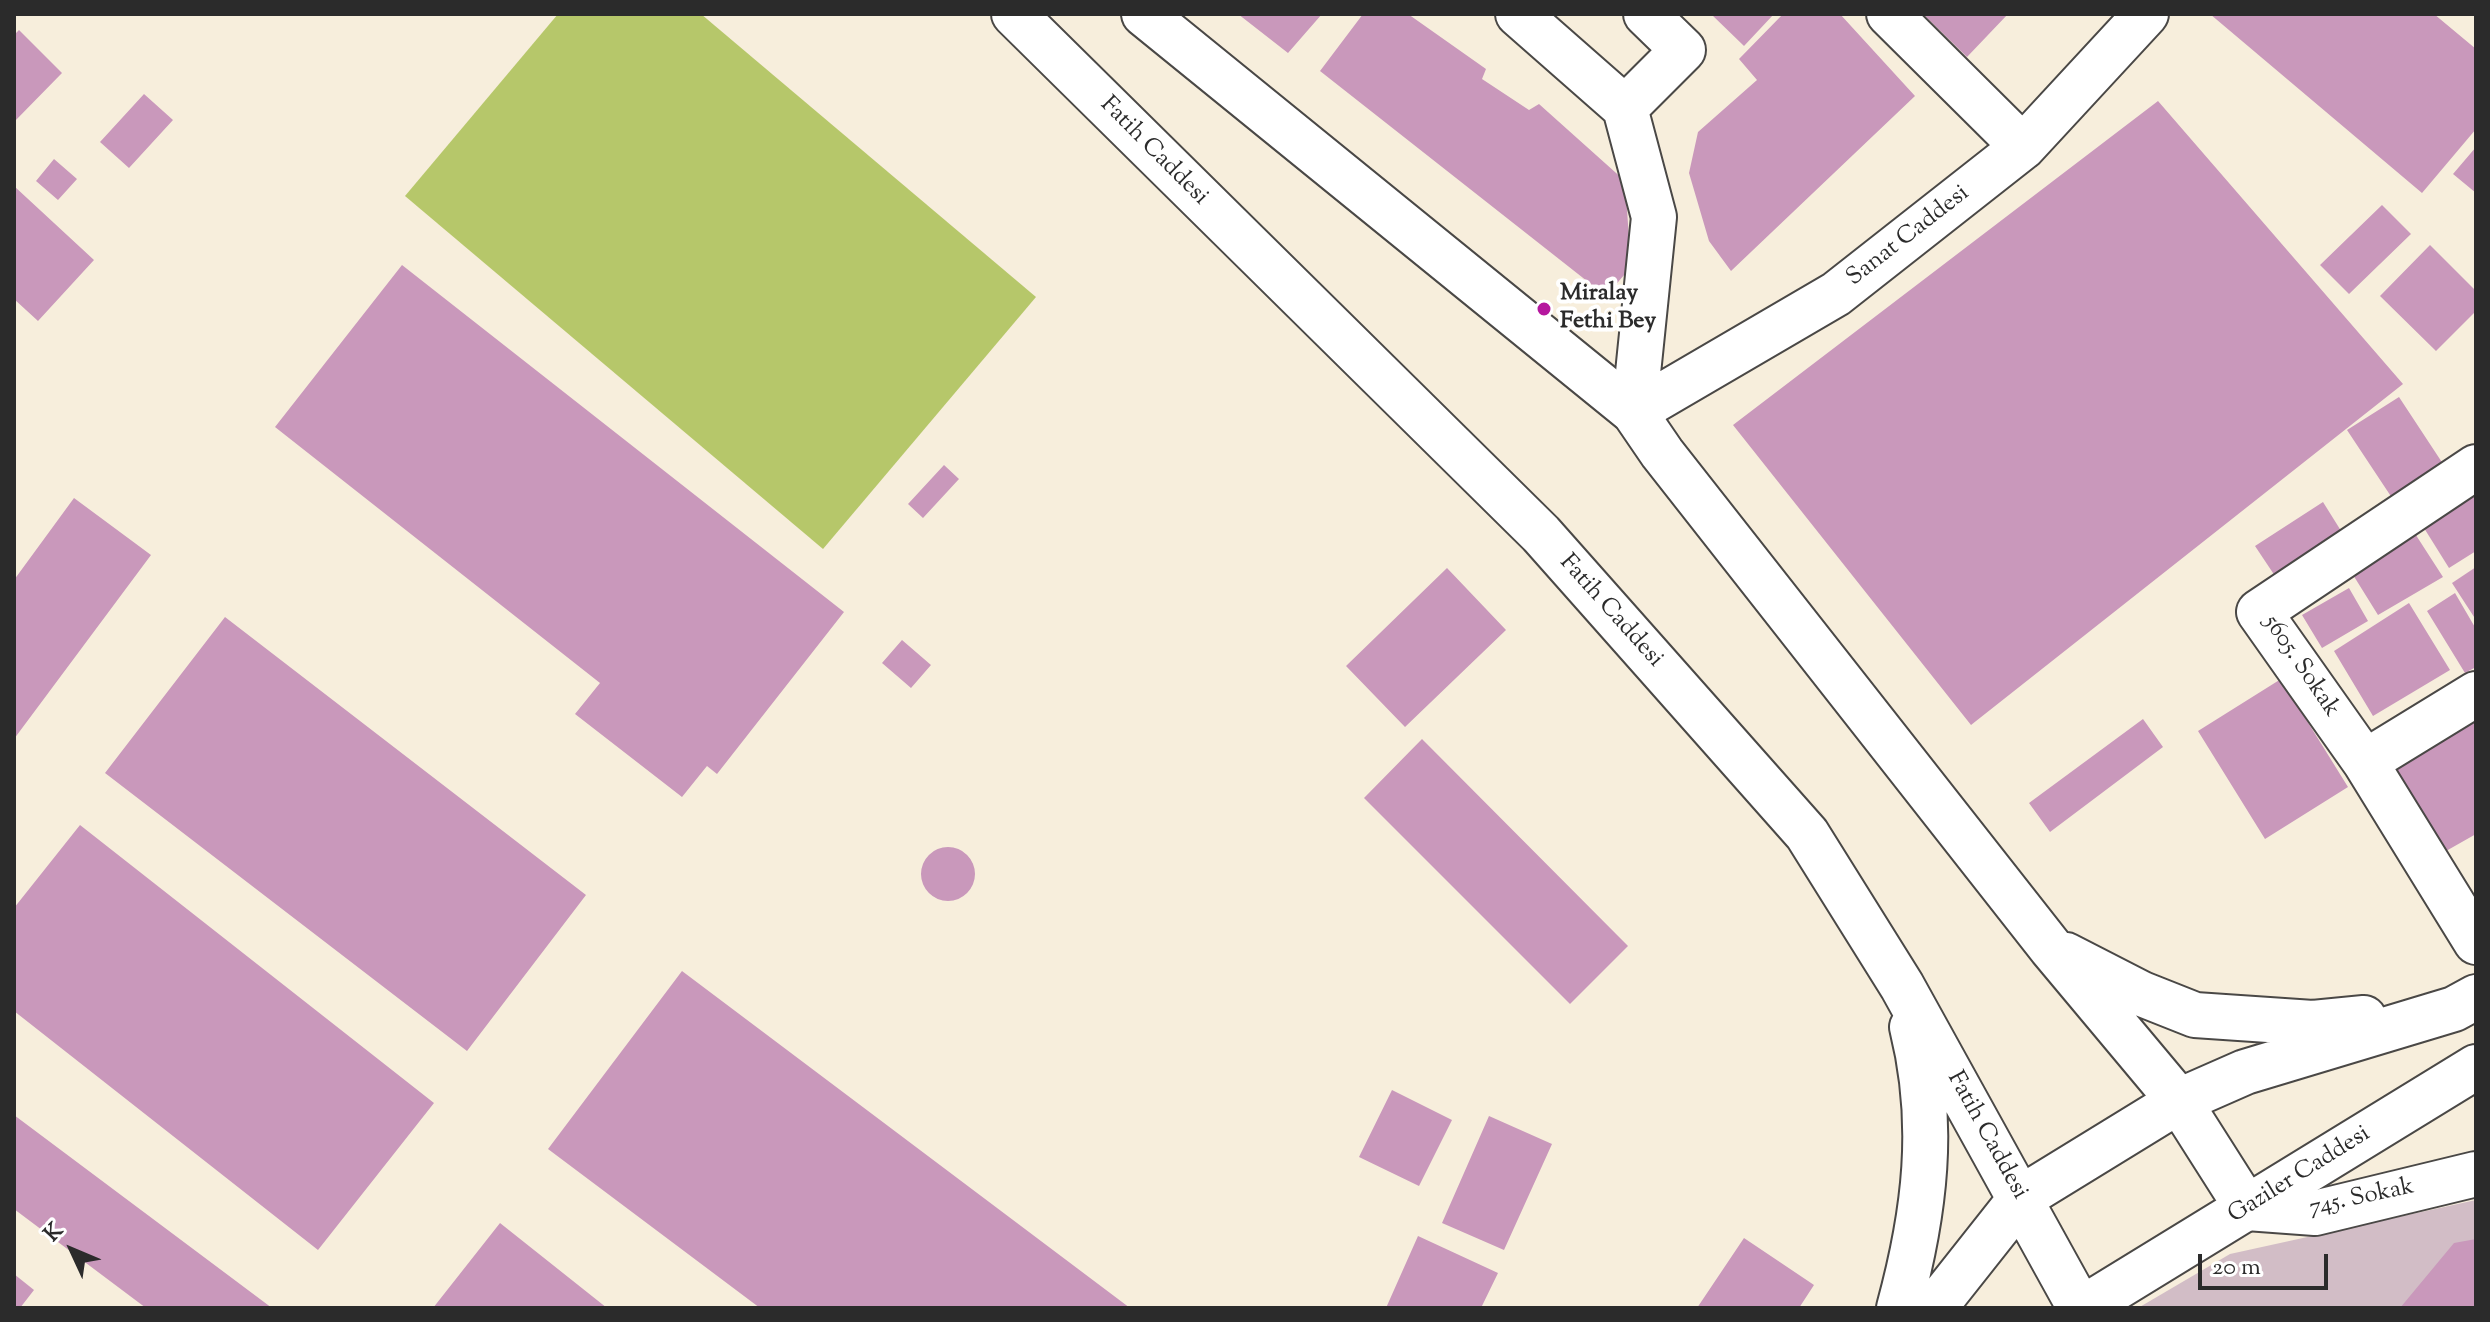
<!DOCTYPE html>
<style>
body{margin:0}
#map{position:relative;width:2490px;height:1322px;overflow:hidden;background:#f7eedc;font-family:"Sorts Mill Goudy",serif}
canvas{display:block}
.frame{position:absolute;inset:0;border:16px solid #2b2b2b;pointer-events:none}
.north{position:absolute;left:32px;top:1210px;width:80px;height:80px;-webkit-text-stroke:6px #fff;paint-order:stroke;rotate:314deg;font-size:22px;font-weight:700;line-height:32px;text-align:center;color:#2b2b2b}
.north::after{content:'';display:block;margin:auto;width:28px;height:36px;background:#2b2b2b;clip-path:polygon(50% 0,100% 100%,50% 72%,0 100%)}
.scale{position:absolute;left:2198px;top:1254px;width:130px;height:36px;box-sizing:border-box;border:4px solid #2b2b2b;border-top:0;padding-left:10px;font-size:24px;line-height:28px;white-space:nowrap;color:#2b2b2b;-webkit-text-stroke:6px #fff;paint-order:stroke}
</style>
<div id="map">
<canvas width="2490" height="1322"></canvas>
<div class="frame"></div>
<div class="north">K</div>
<div class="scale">20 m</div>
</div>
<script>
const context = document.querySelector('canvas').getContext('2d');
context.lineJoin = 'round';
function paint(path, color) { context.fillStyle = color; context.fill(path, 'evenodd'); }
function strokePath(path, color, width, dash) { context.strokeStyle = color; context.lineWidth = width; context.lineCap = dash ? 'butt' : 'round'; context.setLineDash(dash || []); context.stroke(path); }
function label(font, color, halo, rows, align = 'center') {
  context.font = font + ' "Sorts Mill Goudy",serif'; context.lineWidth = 8; context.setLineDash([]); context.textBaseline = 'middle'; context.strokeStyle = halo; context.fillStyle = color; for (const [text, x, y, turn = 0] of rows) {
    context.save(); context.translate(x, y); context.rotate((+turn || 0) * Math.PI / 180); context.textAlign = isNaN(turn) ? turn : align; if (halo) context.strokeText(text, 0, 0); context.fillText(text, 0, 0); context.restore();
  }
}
paint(new Path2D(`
 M2476 1200V1308H2138L2230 1254Z`), '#d2bdc6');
paint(new Path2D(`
 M558 14H701L1036 297 823 549 405 196Z`), '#b6c76a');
paint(new Path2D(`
 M1238 14H1322L1288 53Z
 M1363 14H1408L1486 69 1482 79 1529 110 1539 104 1625 181 1631 267 1606 296 1320 71Z
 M1711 14H1774L1744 46Z
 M1783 14H1840L1915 96 1731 271 1709 241 1689 173 1698 132 1757 80 1739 59Z
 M1923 14H2008L1967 57Z
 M2210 14H2434L2476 49V129L2422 193Z
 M19 30 62 73 14 122V35Z
 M144 94 173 120 129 168 100 142Z
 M2158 101 2403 384 1971 725 1733 425Z
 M2476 147V193L2453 174Z
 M54 159 77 179 58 200 36 181Z
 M14 186 94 260 38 321 14 299Z
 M2382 205 2411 234 2349 294 2320 265Z
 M2430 245 2476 291V311L2436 351 2380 296Z
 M402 265 844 612 717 774 707 766 682 797 575 714 600 683 275 427Z
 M2399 397 2451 476 2400 510 2347 430Z
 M944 465 959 479 923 518 908 504Z
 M2476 485V551L2449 568 2419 520Z
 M74 498 151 555 14 739V580Z
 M2323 502 2348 542 2281 585 2255 546Z
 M2412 529 2443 577 2378 615 2350 570Z
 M2476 567V620L2452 583Z
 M1447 568 1506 630 1405 727 1346 666Z
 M2349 588 2368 621 2322 648 2302 615Z
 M2455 593 2476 629V667L2465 673 2427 611Z
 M2409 603 2450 670 2373 716 2334 651Z
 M225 617 586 895 467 1051 105 773Z
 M902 640 931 665 911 688 882 663Z
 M2281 679 2348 787 2265 839 2198 731Z
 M2476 705V834L2439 855 2384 758Z
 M2143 719 2163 747 2050 832 2029 803Z
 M1422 739 1628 946 1570 1004 1364 798Z
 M80 825 434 1103 318 1250 14 1011V908Z
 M921 874a27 27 0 1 1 54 0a27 27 0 1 1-54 0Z
 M682 971 1130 1308H760L548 1149Z
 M1392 1090 1452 1120 1419 1186 1359 1157Z
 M14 1115 272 1308H146L14 1209Z
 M1489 1116 1552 1144 1504 1250 1442 1223Z
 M500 1223 607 1308H433Z
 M1418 1236 1498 1273 1481 1308H1386Z
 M1744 1238 1814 1285 1799 1308H1697Z
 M2476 1239V1308H2400L2454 1243Z
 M14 1274 34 1290 20 1308H14Z`), '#c998bb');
const minor = new Path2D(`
 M1518 14 1625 108 1683 50 1646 14
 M1889 14 2023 147
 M1625 108 1654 217 1634 412
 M1634 412 1836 294 2023 147 2146 14
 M2476 467 2259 612 2365 762 2476 942
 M2365 762 2476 694`);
const secondary = new Path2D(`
 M2247 1208 2315 1213 2476 1174`);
const primary = new Path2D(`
 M1014 14 1541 534 1807 834 1902 986 2080 1308
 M1144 14 1634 412 1662 453 2051 948 2179 1101 2247 1208
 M2066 955 2142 994 2195 1015 2313 1023 2364 1018
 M1899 1308C1925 1213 1936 1123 1912 1027
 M1934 1308 2021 1198 2179 1101 2245 1072 2454 1009 2476 997
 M2083 1308 2476 1067`);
strokePath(minor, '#4a4846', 48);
strokePath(secondary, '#4a4846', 48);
strokePath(primary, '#4a4846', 48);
strokePath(minor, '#fff', 44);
strokePath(secondary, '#fff', 44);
strokePath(primary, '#fff', 44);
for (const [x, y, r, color] of [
 [1544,309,8,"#b5179e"]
]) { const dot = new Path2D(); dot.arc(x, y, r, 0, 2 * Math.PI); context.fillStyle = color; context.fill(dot); strokePath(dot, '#fff', 3); }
label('24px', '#2b2b2b', '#fff', [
 ["Fatih Caddesi",1153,152,45],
 ["Sanat Caddesi",1909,237,-38],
 ["Fatih Caddesi",1610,612,48],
 ["5605. Sokak",2300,667,56],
 ["Fatih Caddesi",1986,1136,61],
 ["Gaziler Caddesi",2300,1176,-32],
 ["745. Sokak",2362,1199,-12]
]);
label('bold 24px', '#2b2b2b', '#fff', [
 ["Miralay",1560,295],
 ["Fethi Bey",1560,323]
], 'left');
</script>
